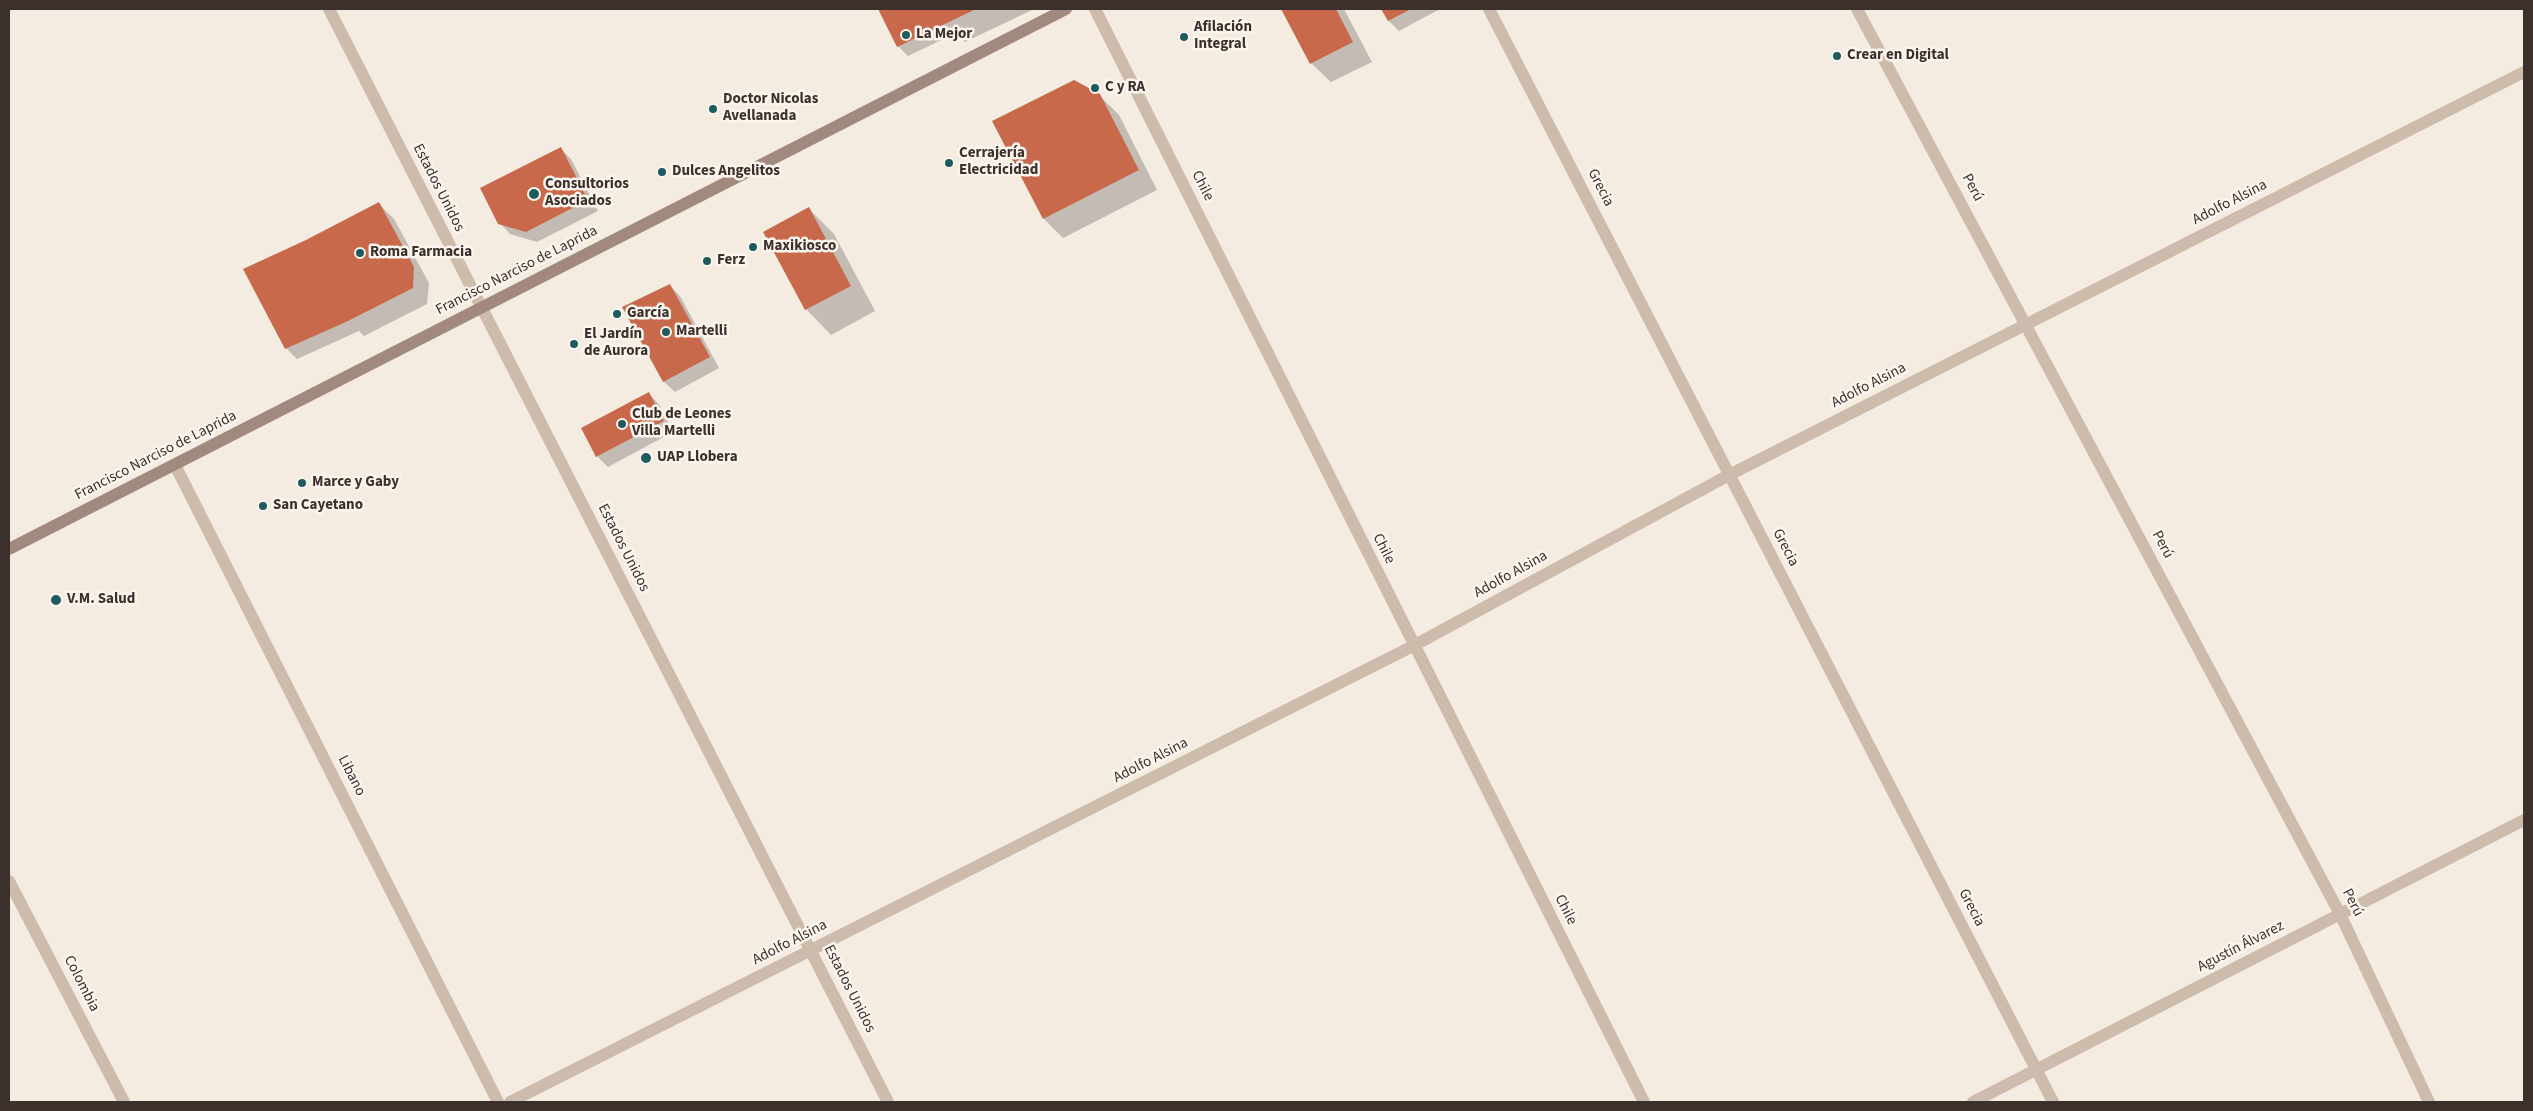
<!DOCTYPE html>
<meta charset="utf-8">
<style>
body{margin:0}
#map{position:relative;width:2533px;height:1111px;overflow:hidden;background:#f4ebe1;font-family:"Source Sans 3",sans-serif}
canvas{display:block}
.frame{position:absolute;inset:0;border:10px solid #3b302b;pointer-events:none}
</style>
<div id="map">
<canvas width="2533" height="1111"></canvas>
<div class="frame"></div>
</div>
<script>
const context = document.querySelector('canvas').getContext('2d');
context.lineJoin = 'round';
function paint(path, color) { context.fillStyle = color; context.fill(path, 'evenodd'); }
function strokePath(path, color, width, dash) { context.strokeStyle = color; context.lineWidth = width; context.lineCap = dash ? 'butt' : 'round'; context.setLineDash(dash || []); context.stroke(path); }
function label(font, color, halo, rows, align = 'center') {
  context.font = font + ' "Source Sans 3",sans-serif'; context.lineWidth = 5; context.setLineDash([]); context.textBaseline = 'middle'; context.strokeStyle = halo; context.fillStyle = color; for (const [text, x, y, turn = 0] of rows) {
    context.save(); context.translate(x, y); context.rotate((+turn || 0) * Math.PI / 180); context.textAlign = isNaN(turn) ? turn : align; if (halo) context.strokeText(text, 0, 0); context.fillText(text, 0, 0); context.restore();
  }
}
paint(new Path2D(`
 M879 9H1034L965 42 956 33 908 56 898 46Z
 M1283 9H1344L1372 62 1331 82 1311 63Z
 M1382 9H1440L1399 31 1389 21Z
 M1099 95 1119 115 1157 190 1063 238 1044 219Z
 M560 148 571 159 598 211 537 242 510 234 500 223Z
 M379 204 394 219 429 283 427 304 364 336 359 331 297 359 286 348 306 241Z
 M809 209 834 234 875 311 831 335 806 309 765 232Z
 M670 286 680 296 719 368 675 392 664 382 624 308Z
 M649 394 659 404 673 432 608 467 597 456 583 428Z`), '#0003');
paint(new Path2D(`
 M878 9H976L897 47Z
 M1281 9H1336L1353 42 1310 64Z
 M1381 9H1411L1388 21Z
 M1074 80 1100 94 1139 170 1043 219 992 121Z
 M561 147 588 200 526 232 498 224 480 188Z
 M379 202 414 267 413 288 348 321 285 349 243 269 306 240Z
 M809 207 851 286 805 310 763 232Z
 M670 284 710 357 663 382 622 307Z
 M649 392 664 421 596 457 581 428Z`), '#c8694b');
strokePath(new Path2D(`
 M329 9C513 375 704 737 888 1102
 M1095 9 1644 1102
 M1489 9 2053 1102
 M1857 9 2340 914 2429 1102
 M175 465 498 1102
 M9 881 124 1102
 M510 1102 1413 646 1729 475 2524 72
 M1973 1102 2524 820`), '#cdbbac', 12);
strokePath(new Path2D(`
 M9 549 1066 9`), '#a18a7d', 12);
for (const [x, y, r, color] of [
 [906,35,5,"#1f5a5e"],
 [1184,37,5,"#1f5a5e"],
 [1837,56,5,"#1f5a5e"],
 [1095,88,5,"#1f5a5e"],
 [713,109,5,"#1f5a5e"],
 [949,163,5,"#1f5a5e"],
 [662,172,5,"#1f5a5e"],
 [534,194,6,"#1f5a5e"],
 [753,247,5,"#1f5a5e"],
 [360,253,5,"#1f5a5e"],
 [707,261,5,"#1f5a5e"],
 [617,314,5,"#1f5a5e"],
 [666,332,5,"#1f5a5e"],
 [574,344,5,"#1f5a5e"],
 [622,424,5,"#1f5a5e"],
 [646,458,6,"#1f5a5e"],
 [302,483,5,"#1f5a5e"],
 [263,506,5,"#1f5a5e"],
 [56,600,6,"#1f5a5e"]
]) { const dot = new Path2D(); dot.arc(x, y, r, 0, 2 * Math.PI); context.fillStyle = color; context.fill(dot); strokePath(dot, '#fbf5ee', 2); }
label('bold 15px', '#3b302b', '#fbf5ee', [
 ["Afilación",1194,28],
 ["Integral",1194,45],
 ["La Mejor",916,35],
 ["Crear en Digital",1847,56],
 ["C y RA",1105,88],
 ["Doctor Nicolas",723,100],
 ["Avellanada",723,117],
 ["Cerrajería",959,154],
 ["Electricidad",959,171],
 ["Dulces Angelitos",672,172],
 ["Consultorios",545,185],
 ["Asociados",545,202],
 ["Maxikiosco",763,247],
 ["Roma Farmacia",370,253],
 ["Ferz",717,261],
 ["García",627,314],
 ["Martelli",676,332],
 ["El Jardín",584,335],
 ["de Aurora",584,352],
 ["Club de Leones",632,415],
 ["Villa Martelli",632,432],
 ["UAP Llobera",657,458],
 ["Marce y Gaby",312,483],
 ["San Cayetano",273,506],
 ["V.M. Salud",67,600]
], 'left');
label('15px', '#3b302b', '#fbf5ee', [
 ["Chile",1202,186,63],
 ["Estados Unidos",438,188,63],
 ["Grecia",1600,188,63],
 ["Perú",1972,188,62],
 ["Adolfo Alsina",2230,203,-27],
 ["Francisco Narciso de Laprida",517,271,-27],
 ["Adolfo Alsina",1869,386,-27],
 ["Francisco Narciso de Laprida",156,456,-27],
 ["Perú",2162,545,62],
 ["Estados Unidos",623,548,63],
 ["Grecia",1785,548,63],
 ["Chile",1383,549,63],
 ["Adolfo Alsina",1511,575,-29],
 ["Adolfo Alsina",1151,761,-27],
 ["Libano",351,776,63],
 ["Perú",2352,903,63],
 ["Grecia",1971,908,63],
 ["Chile",1565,910,63],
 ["Adolfo Alsina",790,943,-27],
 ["Agustín Álvarez",2241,947,-27],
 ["Colombia",81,984,63],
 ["Estados Unidos",849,989,63]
]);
</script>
